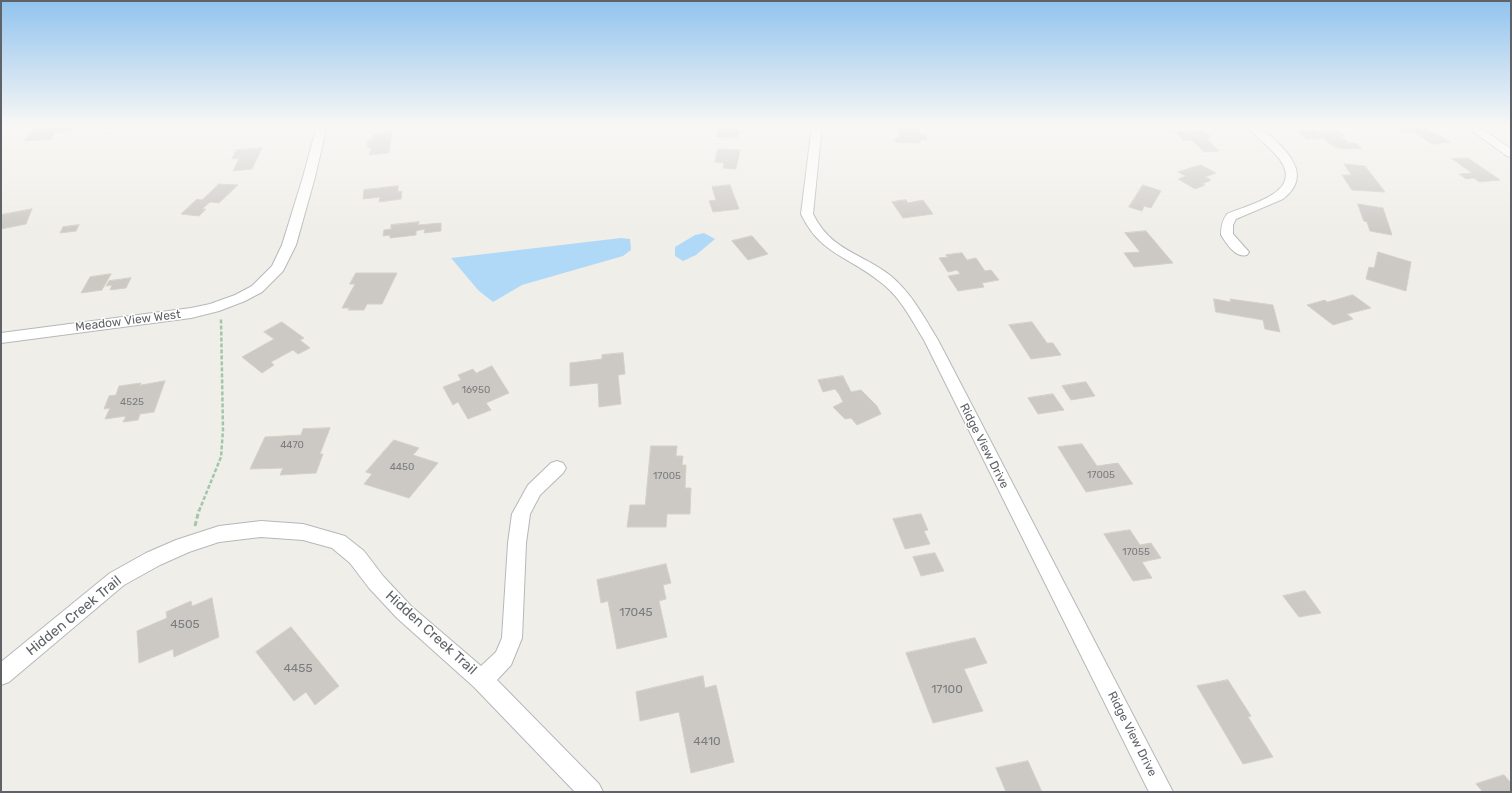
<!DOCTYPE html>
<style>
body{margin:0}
#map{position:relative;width:1512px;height:793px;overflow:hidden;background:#f0eee8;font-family:Rubik,sans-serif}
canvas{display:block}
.frame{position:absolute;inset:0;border:2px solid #5f6367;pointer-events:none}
</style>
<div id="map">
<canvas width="1512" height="793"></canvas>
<div class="frame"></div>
</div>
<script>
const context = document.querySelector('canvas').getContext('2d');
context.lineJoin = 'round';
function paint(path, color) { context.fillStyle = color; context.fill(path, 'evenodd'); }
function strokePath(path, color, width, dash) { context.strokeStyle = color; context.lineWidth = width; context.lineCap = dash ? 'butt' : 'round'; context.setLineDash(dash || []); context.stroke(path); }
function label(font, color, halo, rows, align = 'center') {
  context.font = font + ' Rubik,sans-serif'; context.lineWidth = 3; context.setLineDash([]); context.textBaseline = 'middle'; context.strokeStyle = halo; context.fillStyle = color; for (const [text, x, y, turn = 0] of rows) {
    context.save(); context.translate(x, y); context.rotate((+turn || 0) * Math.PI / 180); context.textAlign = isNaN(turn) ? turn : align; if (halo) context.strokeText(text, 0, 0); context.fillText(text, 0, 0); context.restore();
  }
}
paint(new Path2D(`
 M704 233 715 239 696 255 683 261 675 256V247L695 235Z
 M621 238 630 239 631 250 623 256 522 285 493 302 478 290 451 258Z`), '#b0d9f8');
const building = new Path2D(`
 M47 125H74L70 131 56 132 51 139 24 141 36 127Z
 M98 125H127L104 130 106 127 96 128Z
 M720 125H737L736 131H740L738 138 717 137Z
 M898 125H918L920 135H926L927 140H920V143L895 142V138H899Z
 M1421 125 1436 135H1439L1451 142 1432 144 1414 132 1404 133 1394 126Z
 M1315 130 1317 132 1337 131 1345 136H1341L1349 143H1355L1362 148 1341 149 1338 147H1334L1323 138 1307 139 1297 131Z
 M1204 131 1211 137 1206 138 1219 151 1204 152 1192 140 1184 141 1175 132Z
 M392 132 389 153 369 155 371 147 367 148 368 140H372L374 134Z
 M262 148 252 169 233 171 239 158 232 159 236 150Z
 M718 149 740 150 736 169 723 168 724 163 715 162Z
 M1468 158 1500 180 1479 182 1474 178 1466 179 1459 174 1472 173 1452 159Z
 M1344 164 1365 166 1385 192 1352 190 1342 175H1351Z
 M1201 165 1216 173 1205 177 1211 180 1202 184 1205 185 1195 189 1178 179 1186 176 1178 172Z
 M219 184 238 185 219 203 210 202 202 209H206L199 216 181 214 197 199 202 200Z
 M730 185 739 209 713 212 709 201 716 200 712 187Z
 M1143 185 1161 191 1151 208 1144 206 1142 211 1129 207Z
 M398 186V192L402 191 401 199 379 202 380 197 363 199 364 190Z
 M906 200 908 203 923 200 933 214 903 218 892 202Z
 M1358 204 1383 208 1392 235 1370 231 1367 222 1364 221Z
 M32 209 26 224 1 229V215Z
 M419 222 418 225 441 223V231L424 233 425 229 416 231V235L390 238V235L383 236 384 230 391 229V225Z
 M79 225 76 231 60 233 63 227Z
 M1146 231 1173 263 1134 267 1124 253 1140 252 1125 233Z
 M752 236 768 254 748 260 732 241Z
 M1378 252 1411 262 1406 291 1366 279 1369 267 1374 268Z
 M962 253 967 260 976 258 985 271 991 270 999 280 982 283 984 287 958 291 948 276 960 274 957 270 948 272 939 258 948 257 946 255Z
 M356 273H397L382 304H367L364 310H348L350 308H342L355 284H350Z
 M111 274 102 290 81 293 90 277Z
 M131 278 126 288 110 290 112 285 106 286 109 281Z
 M1353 295 1371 308 1347 314 1353 319 1333 325 1307 305 1325 300 1327 302Z
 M1214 299 1231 302 1230 299 1273 305 1280 332 1265 329 1263 320 1216 312Z
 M282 322 304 338 300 340 310 348 298 354 293 350 271 362 274 365 262 373 242 357 274 339 264 332Z
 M1032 322 1047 343H1053L1061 355 1031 359 1009 325Z
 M623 353 625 374 618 375 621 404 599 407 598 383 570 386V363L602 359V355Z
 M492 366 509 393 486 403 491 410 468 419 458 402 453 405 443 387 461 380 458 375 473 369 476 373Z
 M843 376 851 392 861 390 877 406 881 414 857 425 851 418 845 419 833 407 843 402 839 394 835 389 823 392 818 380Z
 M165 381 154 412 140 414 138 420 123 422 126 416 105 419 110 408 104 409 109 396 116 395 119 386 141 383 140 385Z
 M1086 382 1095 396 1071 400 1062 386Z
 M1053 394 1064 410 1038 414 1028 398Z
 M330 428 320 454H323L316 473 280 475 283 468 250 469 265 437 301 435 303 429Z
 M394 440 419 448 413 455 438 463 409 498 364 484 372 474 366 472Z
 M1082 444 1097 466 1118 463 1133 484 1086 492 1058 447Z
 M651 446H677L676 456H683L682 465H686L685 488H691L690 514H667L666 527H627L630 505H645Z
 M921 514 928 530 924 531 930 544 905 549 893 519Z
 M1130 530 1140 545 1151 543 1161 558 1142 562 1152 578 1133 581 1104 534Z
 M935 553 944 571 921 576 913 557Z
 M666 564 671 583 663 585 666 599 659 601 667 637 617 649 608 601 601 603 597 580Z
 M1305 591 1321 613 1299 617 1283 596Z
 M212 598 219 637 174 657 173 649 139 663 137 631 167 618 166 612 191 601 192 606Z
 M291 627 339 686 315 705 306 692 294 701 256 652Z
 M975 638 987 663 964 669 983 711 933 723 906 653Z
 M703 676 705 688 716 685 734 762 691 773 679 712 640 721 636 692Z
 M1228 680 1251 716 1248 717 1273 757 1243 764 1197 686Z
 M1028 761 1042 792H1006L996 768Z
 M1504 775 1511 783V792H1483L1476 784Z`);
paint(building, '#ccc9c5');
strokePath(building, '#d4d0c7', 1);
const street = new Path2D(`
 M317 125H327L315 177 296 245 283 271 262 292 245 301 219 311 191 318 1 343V333L191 308 210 304 235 295 252 286 272 266 282 245 303 177Z
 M812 125H822L813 214C831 251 862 253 891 276 912 294 924 317 938 340L1173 792H1149L924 340C911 319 900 296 879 281 848 256 820 254 801 214Z
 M1246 125H1258C1279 144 1318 172 1283 199L1236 219 1233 225V234L1249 252 1247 255C1235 258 1227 244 1221 235 1221 227 1222 221 1227 214 1250 204 1308 192 1277 156 1268 145 1255 137 1246 125Z
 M1464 125H1477L1511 149V157L1507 156Z
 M557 461 563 463 566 468 563 473 540 495 530 514 526 543 522 638 511 665 497 680 599 784 603 792H575L474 687 397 618 369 588 350 563 332 548 303 540 261 537 219 542 189 552 160 565 124 585 9 682 1 685V662L110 573 146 553 176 540 219 526 261 521 303 524 345 536 364 551 383 576 411 606 481 666 496 652 502 638 508 543 512 514 528 485 551 463Z`);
strokePath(street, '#b5b8bb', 2);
strokePath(new Path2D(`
 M199 511 221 457 223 430 221 318`), '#a1c6ab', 2.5, [4, 2]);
strokePath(new Path2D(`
 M195 526 199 510`), '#a1c6ab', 3, [5, 2.5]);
paint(street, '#fff');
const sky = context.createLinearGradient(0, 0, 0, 236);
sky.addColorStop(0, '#91c3ee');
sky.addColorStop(0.53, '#f8f7f5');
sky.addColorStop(1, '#f8f7f500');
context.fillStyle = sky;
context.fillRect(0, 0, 1512, 236);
label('10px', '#7a7c7e', null, [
 ["16950",476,390],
 ["4525",132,402],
 ["4470",292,445],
 ["4450",402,467],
 ["17005",1101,475],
 ["17005",667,476],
 ["17055",1136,552]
]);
label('12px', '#5f6367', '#fff', [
 ["Meadow View West",128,321,-7],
 ["Ridge View Drive",984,446,63],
 ["Ridge View Drive",1132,734,63]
]);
label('12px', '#7a7c7e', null, [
 ["17045",636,613],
 ["4505",185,625],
 ["4455",298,669],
 ["17100",947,690],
 ["4410",707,742]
]);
label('14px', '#5f6367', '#fff', [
 ["Hidden Creek Trail",74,616,-39],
 ["Hidden Creek Trail",431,633,42]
]);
</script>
